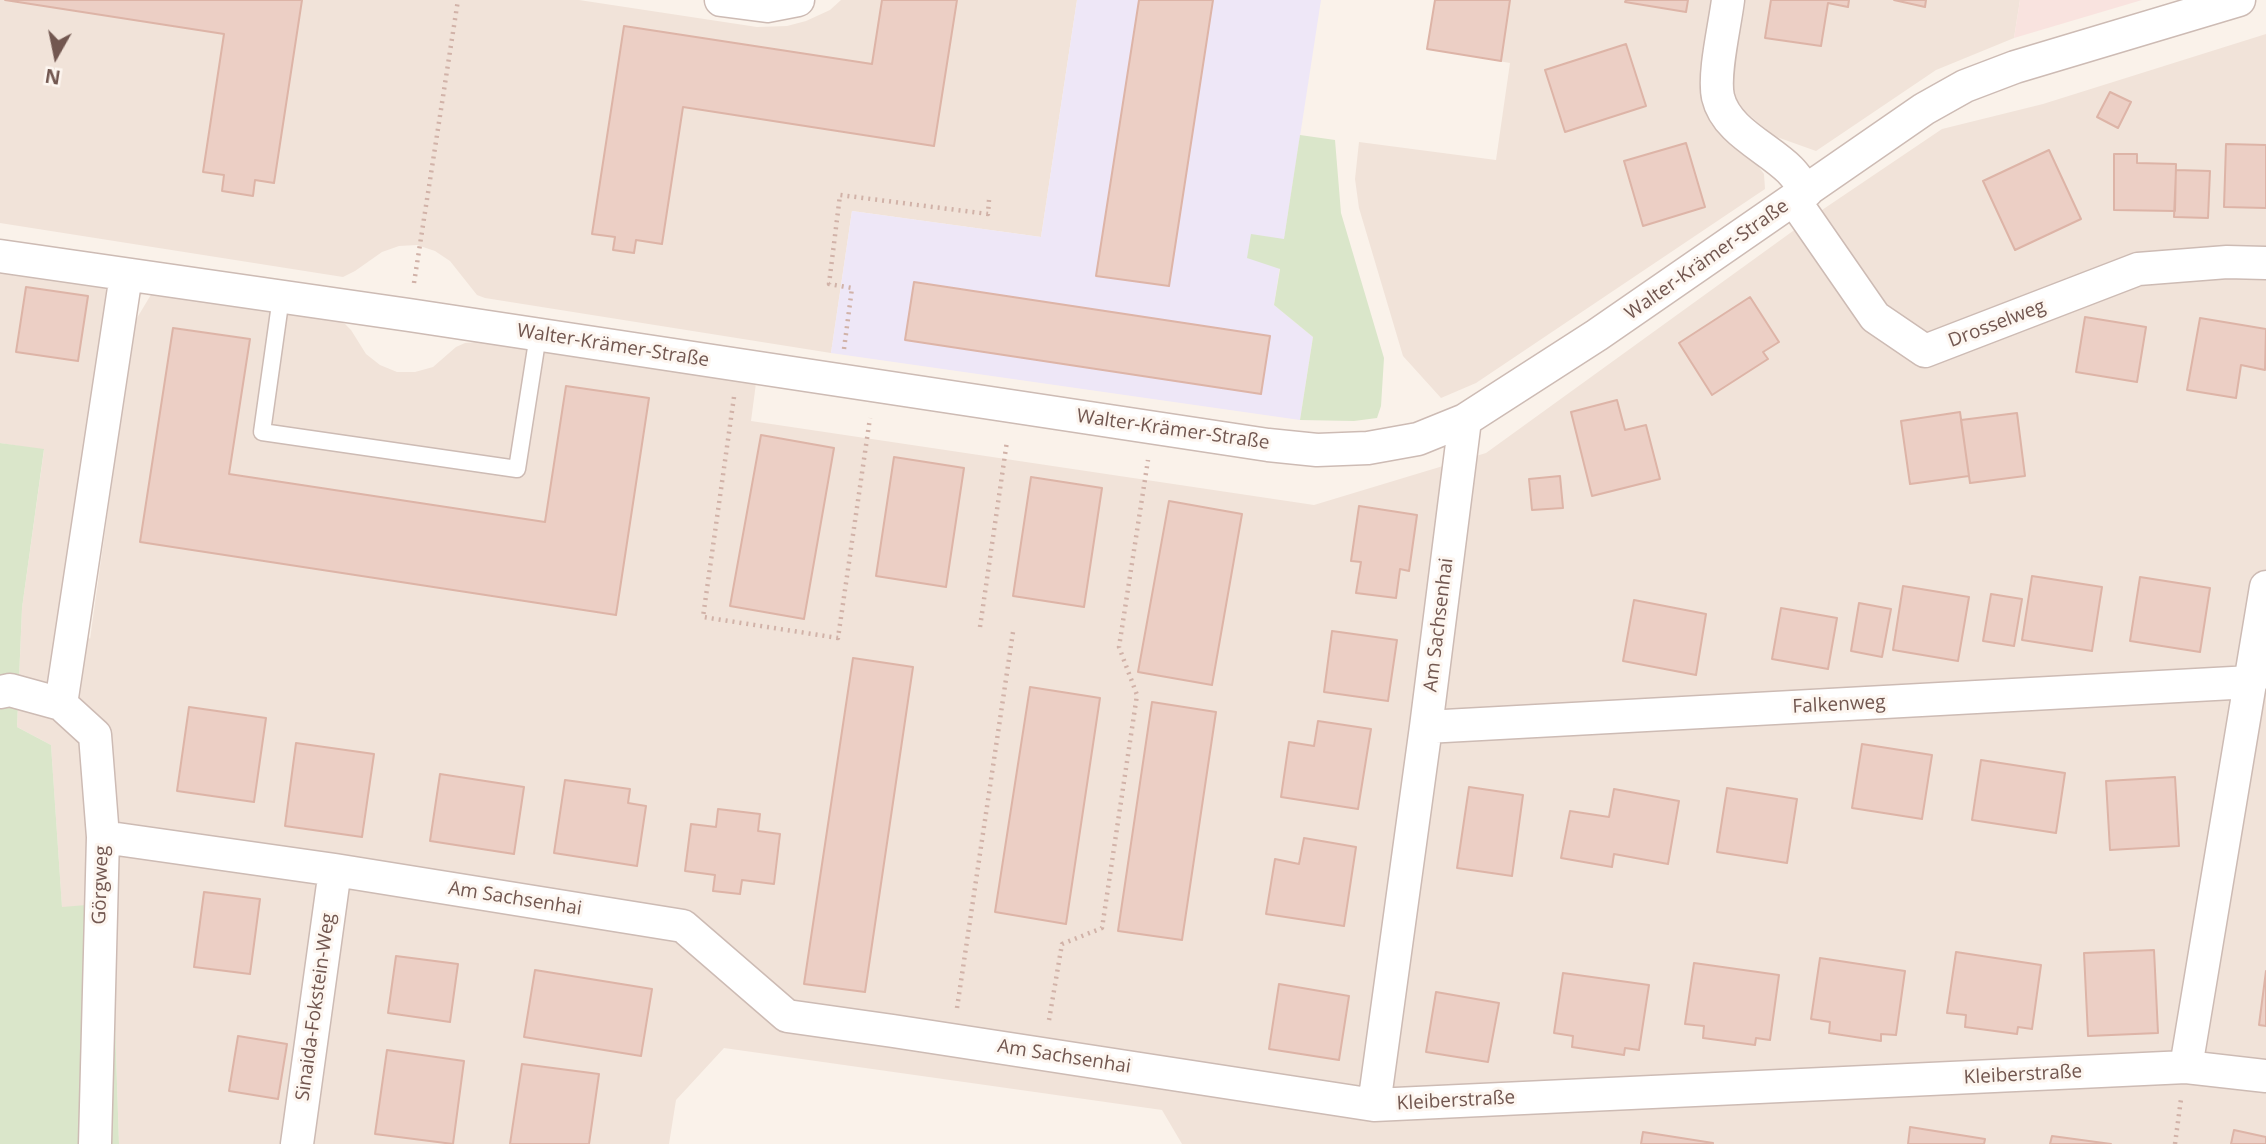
<!DOCTYPE html>
<meta charset="utf-8">
<style>
body{margin:0}
#map{position:relative;width:2266px;height:1144px;overflow:hidden;background:#faf2ea;font-family:"Open Sans",sans-serif}
canvas{display:block}
.north{position:absolute;left:21px;top:21px;width:70px;height:70px;-webkit-text-stroke:5px #fdf6f0;paint-order:stroke;rotate:189deg;font-size:19px;font-weight:700;line-height:28px;text-align:center;color:#725750}
.north::after{content:'';display:block;margin:auto;width:24px;height:32px;background:#725750;clip-path:polygon(50% 0,100% 100%,50% 72%,0 100%)}
</style>
<div id="map">
<canvas width="2266" height="1144"></canvas>
<div class="north">N</div>
</div>
<script>
const context = document.querySelector('canvas').getContext('2d');
context.lineJoin = 'round';
function paint(path, color) { context.fillStyle = color; context.fill(path, 'evenodd'); }
function strokePath(path, color, width, dash) { context.strokeStyle = color; context.lineWidth = width; context.lineCap = dash ? 'butt' : 'round'; context.setLineDash(dash || []); context.stroke(path); }
function label(font, color, halo, rows, align = 'center') {
  context.font = font + ' "Open Sans",sans-serif'; context.lineWidth = 6; context.setLineDash([]); context.textBaseline = 'middle'; context.strokeStyle = halo; context.fillStyle = color; for (const [text, x, y, turn = 0] of rows) {
    context.save(); context.translate(x, y); context.rotate((+turn || 0) * Math.PI / 180); context.textAlign = isNaN(turn) ? turn : align; if (halo) context.strokeText(text, 0, 0); context.fillText(text, 0, 0); context.restore();
  }
}
paint(new Path2D(`
 M0 0H579L757 27 787 26 806 21 830 10 841 0H1077L1041 237 852 211 831 353 485 298 477 295 450 261 435 251 417 245 399 246 382 252 355 271 343 277 0 223Z
 M1435 0H1712L1700 82 1701 101 1707 116 1717 130 1758 166 1764 174 1765 189 1476 383 1441 398 1403 356 1359 208 1355 179 1359 142 1496 160 1510 63 1427 49Z
 M1743 0H2020L2014 38 1936 70 1816 151 1774 136 1736 104 1731 86Z
 M2266 34V1144H1182L1162 1110 724 1048 676 1100 669 1144H119L111 904 62 908 51 745 17 727 22 608 44 450 0 443V270L112 287 68 615 90 639 134 323 152 293 337 320 345 324 351 330 366 354 380 365 397 372H415L433 367 456 347 465 343 476 342 756 383 751 421 1314 505 1486 453 1822 210 1942 129 2043 104Z`), '#f1e3d9');
paint(new Path2D(`
 M2020 0H2142L2014 38Z`), '#f9e3df');
paint(new Path2D(`
 M1077 0H1321L1274 305 1313 337 1300 420 831 353 852 211 1041 237Z`), '#eee7f7');
paint(new Path2D(`
 M1300 135 1335 140 1341 213 1384 358 1381 406 1377 418 1354 421 1300 420 1313 337 1274 305 1280 269 1247 258 1251 234 1284 239Z
 M0 443 44 449 22 608 17 727 51 745 62 907 111 903 119 1144H0Z`), '#dae6ca');
const building = new Path2D(`
 M5 0H302L274 183 255 180 253 196 222 191 224 175 203 172 224 34Z
 M882 0H957L934 146 683 107 662 244 636 240 634 253 613 250 615 237 592 234 624 26 872 64Z
 M1139 0H1213L1169 286 1096 276Z
 M1435 0H1510L1501 61 1427 49Z
 M1626 0H1688L1686 12 1625 2Z
 M1771 0H1849L1848 7 1828 3 1821 46 1765 38Z
 M1894 0H1926L1925 7Z
 M1626 44 1646 106 1565 132 1545 70Z
 M2110 92 2131 102 2118 128 2097 117Z
 M1686 143 1705 207 1643 226 1624 161Z
 M2226 144 2266 145V208L2224 207Z
 M2049 150 2081 219 2015 250 1983 181Z
 M2114 154H2137V163L2176 164 2175 211 2114 210Z
 M2176 170 2210 171 2208 218 2174 217Z
 M914 282 1270 336 1261 394 905 340Z
 M26 287 88 296 78 361 16 352Z
 M1750 297 1779 342 1763 352 1768 359 1712 395 1679 343Z
 M2085 317 2146 327 2137 382 2076 372Z
 M2200 318 2266 329 2265 370 2241 365 2236 398 2187 390Z
 M173 328 250 339 229 474 545 522 566 386 649 398 616 615 140 542Z
 M1617 400 1625 430 1646 425 1660 479 1592 496 1571 412Z
 M1960 412 1969 476 1910 484 1901 421Z
 M2017 413 2025 476 1970 483 1961 420Z
 M761 435 834 448 804 619 730 606Z
 M894 457 964 468 946 587 876 576Z
 M1560 476 1563 508 1532 510 1529 479Z
 M1031 477 1102 488 1084 607 1013 596Z
 M1169 501 1242 514 1212 685 1138 672Z
 M1359 506 1417 515 1409 571 1400 569 1396 598 1356 593 1361 562 1351 561Z
 M2032 576 2102 587 2092 651 2022 640Z
 M2140 577 2210 588 2200 652 2130 641Z
 M1903 586 1969 597 1958 661 1893 650Z
 M1991 594 2022 599 2014 646 1983 641Z
 M1634 600 1706 614 1696 675 1623 661Z
 M1859 603 1891 609 1882 657 1851 651Z
 M1781 608 1837 618 1828 669 1772 659Z
 M1332 631 1397 640 1388 701 1324 692Z
 M853 658 913 667 865 992 804 984Z
 M1030 687 1100 698 1066 924 995 912Z
 M1152 702 1216 712 1182 940 1118 931Z
 M189 707 266 718 254 802 177 791Z
 M1318 721 1371 729 1358 809 1281 797 1289 742 1314 746Z
 M296 743 374 754 362 837 285 826Z
 M1862 744 1932 755 1922 819 1852 808Z
 M1981 760 2065 773 2056 833 1972 820Z
 M440 774 524 787 514 854 430 841Z
 M2175 777 2179 846 2110 850 2106 781Z
 M565 780 630 789 628 803 646 806 637 866 554 853Z
 M1469 787 1523 795 1512 876 1457 868Z
 M1727 788 1797 799 1787 863 1717 852Z
 M1614 789 1679 801 1668 864 1614 854 1612 867 1561 858 1570 811 1609 817Z
 M718 809 760 814 758 831 780 834 774 884 742 880 740 894 713 891 715 875 685 871 691 824 716 827Z
 M1304 838 1356 847 1344 926 1266 914 1275 859 1299 864Z
 M204 892 260 899 250 974 194 967Z
 M2154 950 2158 1033 2088 1036 2084 953Z
 M1956 952 2041 965 2032 1029 2018 1027 2017 1034 1965 1027 1966 1015 1947 1013Z
 M396 956 458 964 450 1022 388 1013Z
 M1820 958 1905 971 1896 1035 1881 1034V1041L1829 1033 1830 1022 1811 1019Z
 M1694 963 1779 975 1770 1040 1756 1038 1755 1045 1703 1038 1704 1026 1685 1024Z
 M535 970 652 989 641 1056 524 1037Z
 M2266 971V1026L2259 1025Z
 M1563 973 1649 985 1639 1050 1625 1048 1624 1055 1572 1047 1573 1036 1554 1033Z
 M1279 984 1349 996 1339 1060 1269 1049Z
 M1436 992 1499 1003 1488 1062 1426 1052Z
 M238 1036 287 1044 278 1099 229 1091Z
 M387 1050 464 1061 453 1144 375 1134Z
 M522 1064 599 1074 589 1144H510Z
 M1910 1127 1985 1139 1984 1144H1908Z
 M2234 1130 2266 1137V1144H2231Z
 M1643 1132 1713 1143V1144H1641Z
 M2052 1136 2111 1144H2050Z`);
paint(building, '#eccfc5');
strokePath(building, '#ddb4a7', 2);
const service = new Path2D(`
 M281 297 262 432 517 469 538 335`);
const minor = new Path2D(`
 M721 0 767 6 798 0
 M1728 0C1725 25 1713 74 1718 97 1726 131 1767 147 1790 170 1796 176 1801 184 1807 191
 M1794 200 1875 317 1925 351 2138 269 2227 262 2266 263
 M0 256 409 315 1268 445 1317 450 1368 448 1418 439 1465 420 1597 335 1924 109 1965 86 2015 67 2239 0
 M0 692 10 690 61 704 95 735 103 837 95 1144
 M61 704 126 275
 M1426 727 2251 682
 M103 837 335 870 683 926 787 1016 893 1031 1374 1105 1426 727 1465 420
 M2186 1067 2266 587
 M1374 1105 2186 1067 2266 1076
 M297 1144 335 870`);
strokePath(service, '#cdbbb4', 19);
strokePath(minor, '#cdbbb4', 35);
strokePath(new Path2D(`
 M414 283 458 0
 M844 349 852 288 829 284 840 195 988 214 989 200
 M734 397 703 617 838 638 870 418
 M980 627 1007 441
 M957 1008 1013 632
 M1049 1020 1062 944 1102 928 1137 695 1119 647 1148 460
 M2175 1144 2181 1099`), '#d1b2a8', 4.5, [2, 5]);
strokePath(service, '#fff', 16);
strokePath(minor, '#fff', 32);
label('19px', '#725750', '#fdf6f0', [
 ["Walter-Krämer-Straße",1707,260,-35],
 ["Drosselweg",1997,324,-21],
 ["Walter-Krämer-Straße",613,346,9],
 ["Walter-Krämer-Straße",1173,430,8],
 ["Am Sachsenhai",1439,625,-83],
 ["Falkenweg",1839,705,-3],
 ["Görgweg",101,885,-88],
 ["Am Sachsenhai",515,899,9],
 ["Sinaida-Fokstein-Weg",316,1007,-82],
 ["Am Sachsenhai",1064,1057,9],
 ["Kleiberstraße",2023,1075,-3],
 ["Kleiberstraße",1456,1101,-3]
]);
</script>
